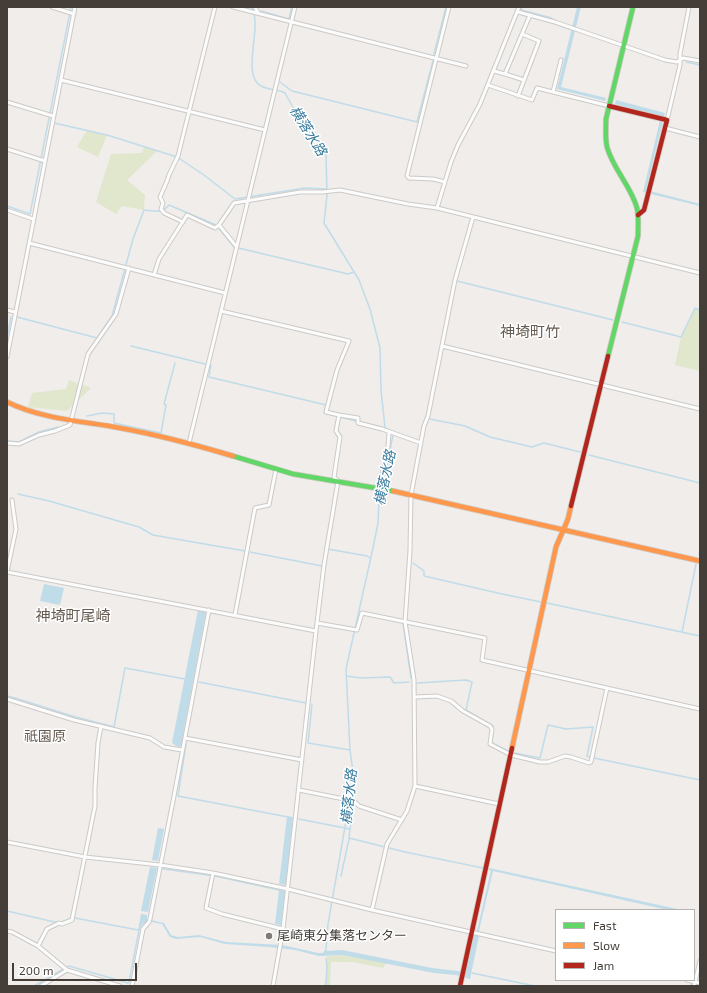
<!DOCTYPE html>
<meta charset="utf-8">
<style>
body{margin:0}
#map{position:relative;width:707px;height:993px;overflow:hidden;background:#f0edea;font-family:"Exo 2",sans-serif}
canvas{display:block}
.frame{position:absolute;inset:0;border:8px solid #453e38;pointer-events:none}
.legend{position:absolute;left:555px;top:909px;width:140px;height:72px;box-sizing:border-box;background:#fff;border:1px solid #b5b2af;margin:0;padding:5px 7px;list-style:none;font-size:12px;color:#453e38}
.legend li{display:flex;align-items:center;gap:8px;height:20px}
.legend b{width:20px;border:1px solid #b5b2af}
.scale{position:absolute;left:12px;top:963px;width:125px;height:18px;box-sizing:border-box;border:2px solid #453e38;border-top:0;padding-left:5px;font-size:12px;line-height:14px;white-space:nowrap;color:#453e38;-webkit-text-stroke:3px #fff;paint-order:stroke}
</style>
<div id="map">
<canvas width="707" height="993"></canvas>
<div class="frame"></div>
<ul class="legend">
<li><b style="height:5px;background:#63d668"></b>Fast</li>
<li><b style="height:5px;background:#ff974d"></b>Slow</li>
<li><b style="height:5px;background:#b3261e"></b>Jam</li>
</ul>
<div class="scale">200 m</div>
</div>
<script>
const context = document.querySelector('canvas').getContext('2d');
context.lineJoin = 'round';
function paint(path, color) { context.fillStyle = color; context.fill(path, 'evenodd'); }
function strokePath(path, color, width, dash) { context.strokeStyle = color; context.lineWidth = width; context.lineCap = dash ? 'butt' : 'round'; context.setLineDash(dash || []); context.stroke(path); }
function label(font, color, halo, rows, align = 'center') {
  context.font = font + ' "Exo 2","Noto Sans JP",sans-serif'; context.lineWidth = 3; context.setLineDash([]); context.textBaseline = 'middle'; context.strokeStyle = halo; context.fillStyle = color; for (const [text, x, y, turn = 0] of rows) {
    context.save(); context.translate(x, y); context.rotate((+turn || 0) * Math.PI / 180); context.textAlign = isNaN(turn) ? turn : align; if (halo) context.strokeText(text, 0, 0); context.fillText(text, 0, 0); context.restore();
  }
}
paint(new Path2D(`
 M87 130 107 135 98 157 77 147Z
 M144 147 157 151 127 180 145 195 144 210 122 206 116 214 96 202 111 154 142 153Z
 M695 308 700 310V371L675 365 681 337Z
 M69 380 91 388 67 411 28 407 32 393 66 389Z
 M342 955 386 963 383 968 353 962H331L330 986H325L324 985C327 977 327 967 326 959L327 956Z`), '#e0e7cd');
paint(new Path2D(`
 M577 7H581L561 87 606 98 605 101 557 89Z
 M616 100 665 113 646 190 700 204V206L643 192 661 116 615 104Z
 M44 584 64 588 60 605 40 601Z
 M198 610 206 612 181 746 178 747 172 743Z
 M287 816 293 817 286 885 279 884Z
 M158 828 164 829 158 861 152 860Z
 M150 867 157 868 148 912 141 911Z
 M489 868 682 910H668L493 871 478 935 479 936 470 979 456 975 434 973 342 955 319 956 295 950 269 947 225 944 200 937 176 939 170 937 162 924 147 921 141 926 140 930H138L141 914 147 915V919L164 923 171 935 178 937 199 935 226 942 282 945 318 953H323L326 948 327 951 342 950 432 968 466 972 474 935H476L491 870H489Z
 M279 890 285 891 281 925 275 924Z`), '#c0dce9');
strokePath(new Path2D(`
 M251 7C264 24 240 75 261 86 268 90 278 89 285 93L301 122 316 140 326 155 327 195 324 223 359 280 370 309 380 348 381 390 385 428 394 432 391 444 390 463 379 499 378 523 373 548 346 669 350 750 354 780 352 795 345 827 328 924 326 948
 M522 7 521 10 552 18
 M261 11 289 19 292 7
 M555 24 572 30
 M434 54 446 7
 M686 62 700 65
 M280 82 292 91 417 122 433 61
 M54 123 107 135 177 157 204 175 235 199 305 188 326 189
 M7 206 30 214 71 7
 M457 281 613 320
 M17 317 97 338 112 316 133 239 144 210C154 211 162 214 169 205L216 225 234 247 348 274 354 272
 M622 322 681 337 695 308 700 310
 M7 338 11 317
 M131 346 205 364
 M211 365 209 377 326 405 324 412 326 413
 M331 415 337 416
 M87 416 102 413 114 414V423L161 433 166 405 164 404 175 363
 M340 417 385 428
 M430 419 465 426 490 437 532 447 544 443 580 452
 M7 441 19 442 39 432 58 427
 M589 455 700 483
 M18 494 49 501 139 527 153 535 245 551
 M250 552 322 566
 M699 555 700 551
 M413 563 424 571V576L502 594 541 602
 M325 567 328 549 367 556 370 558
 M547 603 700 636
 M403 623 411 678
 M682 632 696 564
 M346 676 361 678 390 677 394 683 409 682
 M199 682 306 703
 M417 683 466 680 472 682 466 710 493 726V728
 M7 696 15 698 72 716 114 727 125 668 185 679
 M312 704 308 743 350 750
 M493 732 492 742 494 744 510 752
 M181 743 186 744 178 796 288 817
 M514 753 540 758 548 725 566 729 593 727 587 756 590 757
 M594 758 700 780
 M299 819 350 829 349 838 405 852 483 868
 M350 829 354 805
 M157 868 215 876 279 890 282 893V891
 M341 876 349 839
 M7 911 59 923 71 918
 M75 918 138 930
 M326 959 327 965 326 986
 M472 973 535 986
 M34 986 69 966 128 983 129 982 139 930
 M691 986V984L700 986`), '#c0dce9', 1.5);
const street = new Path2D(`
 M52 7 74 14
 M233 7 466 66
 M255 7 258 13
 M518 12 555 22 665 60 677 62 683 58 700 61
 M494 71 505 74 530 15
 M505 74 524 80
 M61 80 265 130
 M488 85 532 100 537 88 609 106
 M553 92 561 60
 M518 96 539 41 522 34
 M7 102 53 116
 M667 120 680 65V54L689 7
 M665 128 700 137
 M7 149 45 161
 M445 182 433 179 409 178 407 176 449 7
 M437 208 451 162 458 145 480 104 519 7
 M7 210 33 219
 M183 222 164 213 161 209 163 203 160 197 167 181 169 175 178 156 215 7
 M219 225 236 246
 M29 243 225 293
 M154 275 159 259 187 215 215 228 219 225 234 203 300 192H323L340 190 408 204 437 208 700 273
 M7 310 15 312
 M221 311 349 341 337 370 326 412 339 415 336 431 340 437 334 477 338 481 324 565 316 631 283 929 273 986
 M442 346 700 409
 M7 357 75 7
 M339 415 358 418V423L382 429 421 443
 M7 443 19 444 39 435 55 431 70 425 88 354 116 314 129 268
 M189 443 295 7
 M378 488 387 458 389 433
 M7 572 316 631
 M7 572 16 529 12 500
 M235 615 255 508 269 505 276 469
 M317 623 357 630 362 613 485 638 482 660 700 709
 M415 697 437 696 451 701 463 711 490 726 492 729 490 744 511 755 540 762H548L565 756 571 757 589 763 591 762 607 688
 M7 699 74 720 150 738 164 747 182 750
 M185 738 302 760
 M415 786 499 804
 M299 790 354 801 359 806 402 820
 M7 842 85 857 160 865 213 873 288 889 372 910 556 951
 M213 873 206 908 222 914 283 929
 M372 910 387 844 407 811 415 786 414 680 405 622 410 551 411 495 424 426 428 416 455 280 473 217
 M7 931 12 932 38 946 67 970 120 986
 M38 946 47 929 59 923 62 924 72 920 95 806V788L98 743 101 726
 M687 980 700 983
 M41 986 67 970
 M132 986 143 929 149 922 150 919 174 796 209 610
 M694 986 700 961`);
const fast = new Path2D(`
 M608 356 638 236C638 227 639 217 637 208 631 186 613 169 607 147 605 138 606 128 606 119L633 7
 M233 456 293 474 393 491`);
const slow = new Path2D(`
 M7 402C42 419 82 421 120 428 159 435 196 445 233 456
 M393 491 700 561
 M512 748 556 547 568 519 571 506`);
const jam = new Path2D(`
 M609 106 667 120 644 210 638 215
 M571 506 608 356
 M460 986 512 748`);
strokePath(street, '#cccac7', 5);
strokePath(fast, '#cec9c2', 6);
strokePath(slow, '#cec9c2', 6);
strokePath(jam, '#cec9c2', 6);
strokePath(street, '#fdfcfc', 3);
strokePath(fast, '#63d668', 4.5);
strokePath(slow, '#ff974d', 4.5);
strokePath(jam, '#b3261e', 4.5);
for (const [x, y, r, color] of [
 [269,936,4,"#817b76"]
]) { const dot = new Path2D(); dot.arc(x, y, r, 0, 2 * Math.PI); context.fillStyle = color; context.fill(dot); strokePath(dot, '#fff', 1.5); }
label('13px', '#453e38', '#fff', [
 ["尾崎東分集落センター",277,936]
], 'left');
label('italic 14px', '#3a7d9e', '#fff', [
 ["横落水路",308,131,58],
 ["横落水路",385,478,-78],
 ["横落水路",349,797,-84]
]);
label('14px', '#665b50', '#fff', [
 ["祇園原",45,736]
]);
label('15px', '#665b50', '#fff', [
 ["神埼町竹",530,332],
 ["神埼町尾崎",73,616]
]);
</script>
